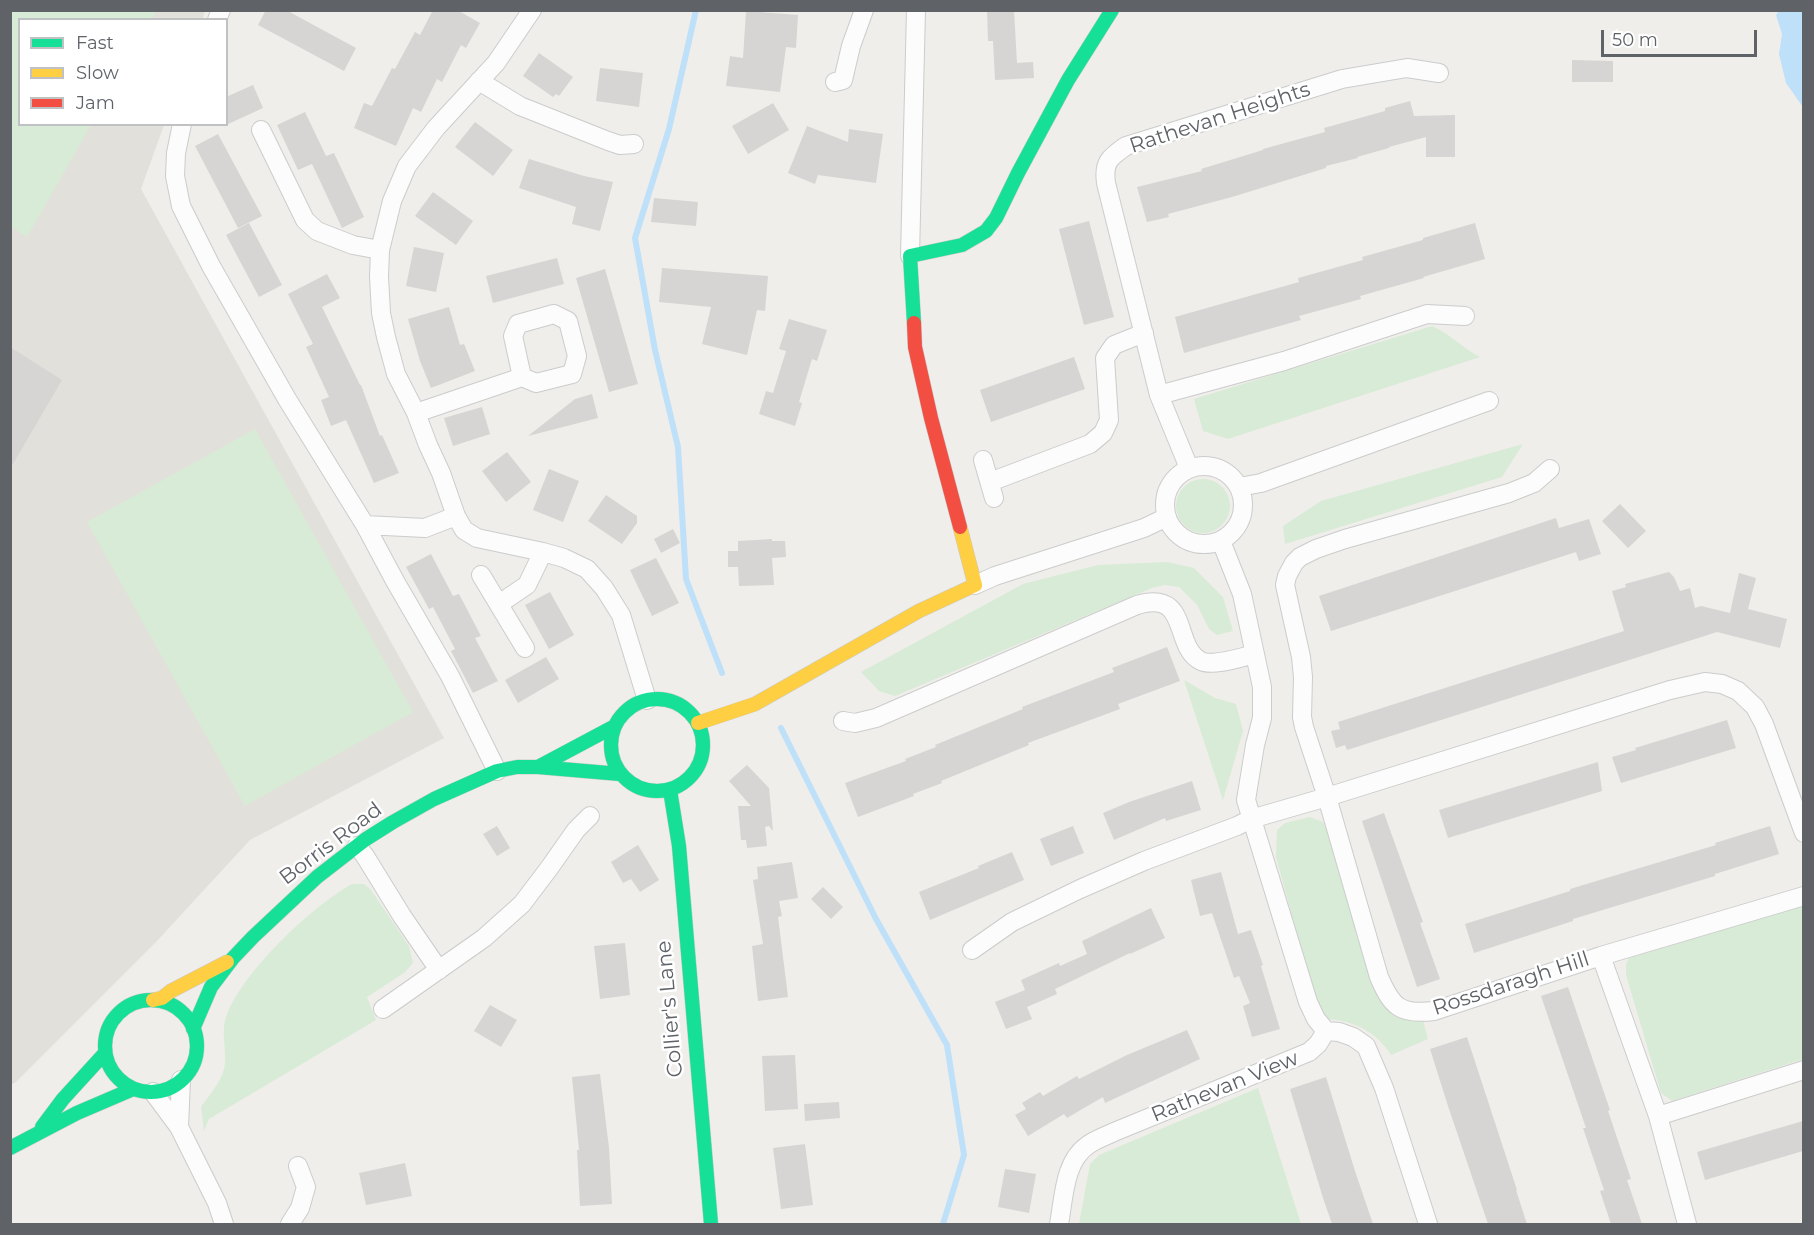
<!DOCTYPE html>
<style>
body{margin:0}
#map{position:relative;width:1814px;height:1235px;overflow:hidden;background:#efeeea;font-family:Montserrat,sans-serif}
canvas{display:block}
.frame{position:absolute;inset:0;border:12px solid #5f6368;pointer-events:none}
.legend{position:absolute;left:18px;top:18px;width:210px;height:108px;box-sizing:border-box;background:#fff;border:2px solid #bfc1c3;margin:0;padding:8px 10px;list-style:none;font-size:18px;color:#5f6368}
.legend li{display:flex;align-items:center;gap:12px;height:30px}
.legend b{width:30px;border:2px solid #bfc1c3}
.scale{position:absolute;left:1601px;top:30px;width:156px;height:27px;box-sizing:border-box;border:3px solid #5f6368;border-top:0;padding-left:8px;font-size:18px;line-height:21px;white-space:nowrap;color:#5f6368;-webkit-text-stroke:4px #fff;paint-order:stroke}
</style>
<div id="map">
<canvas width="1814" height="1235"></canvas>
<div class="frame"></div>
<ul class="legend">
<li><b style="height:8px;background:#16e098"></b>Fast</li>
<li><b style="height:8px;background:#ffcf43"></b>Slow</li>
<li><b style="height:8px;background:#f24e42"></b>Jam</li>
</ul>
<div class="scale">50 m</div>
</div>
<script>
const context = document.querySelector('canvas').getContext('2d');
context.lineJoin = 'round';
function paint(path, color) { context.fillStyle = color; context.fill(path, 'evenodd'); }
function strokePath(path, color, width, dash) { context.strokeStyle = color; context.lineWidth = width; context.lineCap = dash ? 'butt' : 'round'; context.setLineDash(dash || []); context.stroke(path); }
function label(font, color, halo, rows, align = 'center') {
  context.font = font + ' Montserrat,sans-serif'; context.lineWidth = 5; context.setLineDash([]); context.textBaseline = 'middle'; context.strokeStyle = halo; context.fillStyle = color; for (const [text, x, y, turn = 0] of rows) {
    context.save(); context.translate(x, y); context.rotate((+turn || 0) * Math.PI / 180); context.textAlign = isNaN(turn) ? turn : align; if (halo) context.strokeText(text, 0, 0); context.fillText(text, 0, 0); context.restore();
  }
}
paint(new Path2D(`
 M11 11H205L202 20H20V124L164 125 141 189 444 738 250 840 157 941 16 1082 11 1085Z`), '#e2e0da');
paint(new Path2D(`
 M11 10 157 11 151 19 20 20V124L91 125 27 237 11 227Z
 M1432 326C1452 335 1461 347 1480 357L1228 439 1203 431 1194 399Z
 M255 429 413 712 245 806 87 522Z
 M1523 444 1502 477 1285 544 1283 526 1321 501Z
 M1176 506a27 27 0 1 1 54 0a27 27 0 1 1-54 0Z
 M1167 562 1194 568 1223 597 1233 631 1217 635 1209 629 1197 605 1179 587 1165 585 1152 588 895 696 879 691 861 672 1023 584 1098 565Z
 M1184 680 1215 698 1236 704 1243 731 1223 800Z
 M1310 817 1323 822 1334 842 1377 991 1423 1020 1428 1039 1391 1055C1377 1032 1353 1020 1326 1019L1315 1000 1276 857 1277 830 1285 823Z
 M352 884H364L371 890 409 946 413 963 404 973 367 997 376 1020 209 1119 204 1131 201 1107C210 1094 224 1079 225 1063 226 1048 221 1031 226 1017 242 972 311 907 352 884Z
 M1803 905V1059L1672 1101 1661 1093 1626 975V964L1629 958Z
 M1258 1088 1301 1224H1079L1090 1164 1099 1155Z`), '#d8ebd6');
paint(new Path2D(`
 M1779 11H1803V107L1786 83 1779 54 1782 34 1776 15Z`), '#bfe0f9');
strokePath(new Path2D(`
 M696 10 669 129 635 238 655 350 678 447 686 579 722 673
 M781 728 876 919 947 1045 964 1155 943 1224`), '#bfe0f9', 6);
paint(new Path2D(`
 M266 10H286L356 48 344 71 258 25Z
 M433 10H457L480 23 466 48 461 45 442 82 437 79 421 112 413 108 396 146 354 128 364 103 372 106 392 68 395 69 415 32 420 35Z
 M987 10H1014L1017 63 1033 62 1034 78 995 80 993 41H988Z
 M746 11 798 15 796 48 786 47 780 92 726 86 730 56 743 58Z
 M539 53 573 77 559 96 556 94 553 97 523 76Z
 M1572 60 1613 61V82H1572Z
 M600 68 643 73 639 107 596 101Z
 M253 85 263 108 226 125V97Z
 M1410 101 1414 116 1455 115V157H1426V137L1389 147V148L1357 157 1358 158 1326 166V168L1232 197 1168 214 1169 217 1147 222 1137 187 1202 171 1201 169 1263 150V149L1325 132 1324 128 1385 111V108Z
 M773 103 789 130 748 154 732 126Z
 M305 112 326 156 334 153 364 217 342 228 312 164 298 170 277 125Z
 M475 122 513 150 493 176 455 147Z
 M807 126 848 142 849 129 883 134 876 183 818 175 815 184 788 173Z
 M218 134 262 216 238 228 195 146Z
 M529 159 584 176 613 182 600 231 572 224 576 207 519 188Z
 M433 192 473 221 456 245 415 216Z
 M654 198 698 202 696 226 651 222Z
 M1089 221 1114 317 1084 325 1059 229Z
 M249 223 282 285 259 297 226 235Z
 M1475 223 1485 259 1423 277 1424 278 1360 296 1361 299 1299 316 1301 320 1184 353 1175 317 1299 282 1298 278 1363 260 1362 257 1423 240V238Z
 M414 247 444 253 436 292 406 286Z
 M557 258 564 284 493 303 486 276Z
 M662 268 768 276 765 311 757 310 747 355 702 344 711 307 659 302Z
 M605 269 638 384 609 392 576 278Z
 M327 274 340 298 322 307 360 385H361L380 436 382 435 399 473 374 483 346 420 331 426 321 400 329 397 306 347 313 344 288 294Z
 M449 307 460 345 464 344 475 371 431 388 420 361 408 319Z
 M789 319 827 330 817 361 812 359 799 402 802 403 795 426 759 414 766 391 773 393 786 351 779 349Z
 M10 347 62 380 10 469Z
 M1074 357 1085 389 991 422 980 390Z
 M592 394 598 418 528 436 575 399Z
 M482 407 490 434 453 446 444 418Z
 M507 452 531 482 506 502 482 471Z
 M549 469 579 481 563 522 533 510Z
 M606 495 637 516V523L622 544 588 521Z
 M1620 504 1646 531 1628 548 1602 521Z
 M1556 518 1559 528 1589 519 1601 554 1579 561 1576 552 1331 631 1319 596Z
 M673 529 680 543 661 553 654 539Z
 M772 539V541H785L786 557 772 558 774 585 739 586 738 567H728V551H738V541Z
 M431 554 453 596 459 594 481 636 475 638 498 681 473 693 451 651 455 649 433 607 429 609 406 567Z
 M656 558 679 603 652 616 630 570Z
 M1669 572 1674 577 1680 591 1690 588 1695 608 1701 606 1730 613 1739 573 1756 578 1748 609 1787 619 1780 648 1717 632 1347 750 1345 745 1336 748 1331 731 1340 729 1338 722 1624 631 1612 591 1626 587 1625 584Z
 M550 592 574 635 549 649 525 605Z
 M1167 647 1180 681 1118 704 1120 709 1028 743 1029 745 941 781 942 783 913 794 914 796 858 817 845 783 906 761 905 759 936 747 935 745 1023 709 1022 707 1114 672 1112 668Z
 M546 657 559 679 518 703 505 680Z
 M1727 720 1736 748 1621 783 1612 757 1636 750 1635 748Z
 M1598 762 1602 791 1448 838 1439 810Z
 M747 765 769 788 773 831 769 826 765 827 767 846 747 848 746 840H741L738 806H751L729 781Z
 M1192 781 1201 810 1166 821 1165 818 1114 840 1103 813 1129 802Z
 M1384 813 1423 922 1420 923 1440 979 1417 987 1362 821Z
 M497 826 510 848 497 856 483 834Z
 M1073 826 1084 853 1051 866 1040 839Z
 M1770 826 1779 854 1715 874V876L1573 919V921L1474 953 1465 924 1570 891V889L1716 845 1715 843Z
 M638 845 659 880 640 892 631 879 623 883 611 862Z
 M1012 852 1024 880 930 920 919 892 979 868 978 866Z
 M792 862 798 898 779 901 782 916 778 917 788 997 758 1001 752 946 763 944 753 880 758 879 757 867Z
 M1221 872 1238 934 1251 930 1263 965 1261 966 1280 1029 1252 1037 1243 1006 1250 1003 1239 976 1234 978 1233 975 1212 913 1200 916 1191 880Z
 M823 887 843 907 831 919 811 899Z
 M1151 908 1165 938 1130 954V953L1055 989 1057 994 1027 1007 1032 1019 1006 1029 995 1002 1025 990 1021 980 1059 963 1060 966 1087 954 1082 941Z
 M625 943 630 995 600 999 594 946Z
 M1568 987 1610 1110 1608 1111 1631 1179 1627 1180 1642 1224H1611L1600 1191 1604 1190 1583 1128H1586L1541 996Z
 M490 1005 517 1020 501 1047 474 1031Z
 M1187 1030 1200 1059 1105 1103 1103 1097 1067 1118 1064 1114 1028 1136 1015 1115 1026 1109 1022 1103 1040 1092 1043 1096 1077 1076 1079 1079 1127 1055Z
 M1467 1037 1517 1190H1516L1527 1224H1488L1448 1106 1430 1049Z
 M795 1055 798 1109 765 1111 762 1056Z
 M600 1074 609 1148 612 1204 580 1206 577 1150H579L572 1077Z
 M1326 1077 1355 1171 1373 1224H1332L1323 1198 1290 1089Z
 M839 1102 840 1118 805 1121 804 1104Z
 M1803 1121V1151L1705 1180 1697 1152Z
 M805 1144 813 1205 781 1209 773 1148Z
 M405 1163 412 1196 366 1205 359 1173Z
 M1005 1169 1036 1174 1029 1213 998 1207Z`), '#d6d5d3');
const street = new Path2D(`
 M532 10 496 63 436 128 407 166 392 201 380 250 379 277 381 313 386 337 396 374 416 413 428 445 441 473 456 516 464 530 477 538 543 552 564 558 587 569 604 588 621 615 647 700
 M217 20 221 10
 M479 81 520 106 608 141 620 145 634 144
 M835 82 843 80 851 46 864 10
 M182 124 176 153 175 176 181 206 211 266 287 399 365 525 395 581 450 676 497 771
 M261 130 305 220 317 231 353 245 380 250
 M910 256 916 10
 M1159 395 1284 361 1427 314 1465 316
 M416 413 522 377 536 383 572 374 577 356 568 321 554 314 518 324 513 336 522 377
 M983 460 994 498
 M1165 505a39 39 0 1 1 78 0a39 39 0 1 1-78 0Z
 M1189 468 1159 395 1106 183C1103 162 1110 157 1126 146L1342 79 1407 68 1439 73
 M1550 469 1534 483 1509 493 1345 539 1316 549 1300 557 1294 563 1287 576 1285 585 1301 657 1303 677 1302 717 1304 727 1327 797 1379 977C1392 1007 1400 1015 1434 1011L1601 956 1804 896
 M990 482 1090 444 1103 433 1109 420 1105 358 1114 345 1144 333
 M1239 487 1261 483 1489 401
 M365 525 425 528 456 516
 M1221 541 1242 594 1262 687V718L1255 745 1246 800 1308 1002 1316 1019 1326 1031
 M481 575 525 648
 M975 585 995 576 1144 528 1167 517
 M499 604 527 585 543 552
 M843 721 855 723 876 718 1137 605C1191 589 1172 647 1201 661 1213 667 1242 657 1255 654
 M357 846 365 856 402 916 439 970
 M972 950 1012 922 1080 889 1144 861 1237 826 1251 819 1327 797 1670 690 1705 682 1722 684 1738 691 1755 707 1764 724 1804 833
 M1601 956 1658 1116 1687 1224
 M383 1009 484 938 522 904 550 867 576 830 590 816
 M1326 1031 1339 1032 1353 1037 1366 1046 1384 1088 1428 1224
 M153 1092 179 1127 217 1203 224 1224
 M1658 1116 1804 1070
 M179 1127 181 1080
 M290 1224 300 1208 306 1187 298 1166
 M1059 1224C1064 1198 1064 1161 1088 1145 1096 1139 1106 1136 1114 1132L1309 1052 1318 1044 1326 1031`);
const fast = new Path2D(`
 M914 323 910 256 962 245 986 231 996 218 1018 173 1068 80 1112 10
 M611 745a46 46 0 1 1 92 0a46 46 0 1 1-92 0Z
 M538 767 615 726
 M670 790 679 846 711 1224
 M105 1046a46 46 0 1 1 92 0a46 46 0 1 1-92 0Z
 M193 1029 211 987 233 958 253 937 317 877 366 839 393 822 434 799 497 771 517 767H538L620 774
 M42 1127 63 1099 105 1053
 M10 1148 77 1113 133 1089`);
const slow = new Path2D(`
 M698 723 755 704 919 611 975 585 960 527
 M153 1000 162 998 171 991 227 962`);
const jam = new Path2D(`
 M914 323 915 347 931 418 960 527`);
strokePath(street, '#cbcccc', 20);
strokePath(fast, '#cacacb', 15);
strokePath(slow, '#cacacb', 15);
strokePath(jam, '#cacacb', 15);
strokePath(street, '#fdfcfc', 18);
strokePath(fast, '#16e098', 14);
strokePath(slow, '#ffcf43', 14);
strokePath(jam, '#f24e42', 14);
label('21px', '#5f6368', '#fff', [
 ["Rathevan Heights",1220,118,-18],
 ["Borris Road",331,844,-37],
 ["Rossdaragh Hill",1511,984,-18],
 ["Collier's Lane",670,1009,-95],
 ["Rathevan View",1225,1087,-22]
]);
</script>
